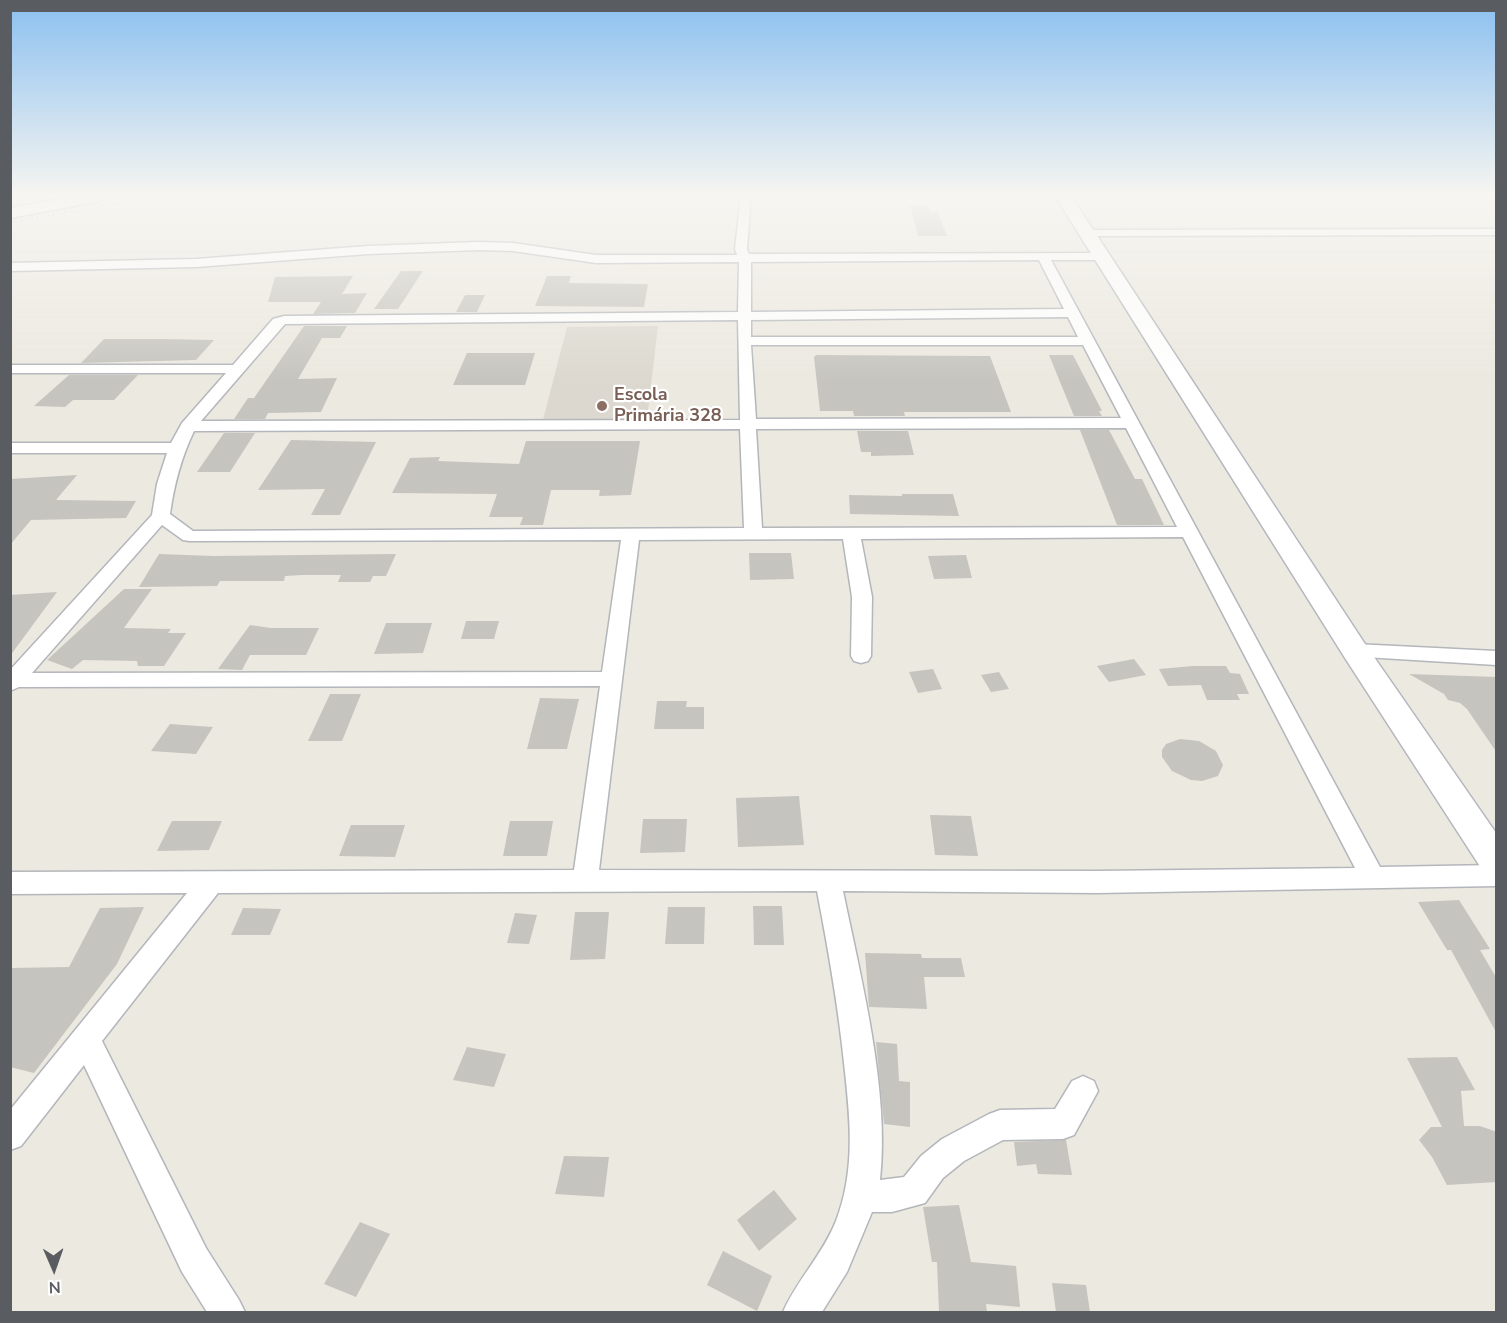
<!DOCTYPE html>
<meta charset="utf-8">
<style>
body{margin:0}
#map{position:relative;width:1507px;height:1323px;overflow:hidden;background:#ece9e0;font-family:"Nunito Sans",sans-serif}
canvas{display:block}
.frame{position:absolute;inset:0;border:12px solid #595d61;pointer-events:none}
.north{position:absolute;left:24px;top:1239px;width:60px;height:60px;-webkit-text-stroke:4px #fff;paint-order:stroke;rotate:178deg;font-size:16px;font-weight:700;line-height:24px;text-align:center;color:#595d61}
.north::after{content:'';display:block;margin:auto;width:21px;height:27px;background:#595d61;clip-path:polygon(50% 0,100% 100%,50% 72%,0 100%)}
</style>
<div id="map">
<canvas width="1507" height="1323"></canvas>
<div class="frame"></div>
<div class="north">N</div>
</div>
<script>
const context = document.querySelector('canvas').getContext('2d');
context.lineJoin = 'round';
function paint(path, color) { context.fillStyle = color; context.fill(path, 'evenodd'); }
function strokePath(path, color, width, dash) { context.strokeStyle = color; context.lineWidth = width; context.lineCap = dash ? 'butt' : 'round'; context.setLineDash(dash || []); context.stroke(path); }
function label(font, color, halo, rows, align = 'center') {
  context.font = font + ' "Nunito Sans",sans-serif'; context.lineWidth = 4.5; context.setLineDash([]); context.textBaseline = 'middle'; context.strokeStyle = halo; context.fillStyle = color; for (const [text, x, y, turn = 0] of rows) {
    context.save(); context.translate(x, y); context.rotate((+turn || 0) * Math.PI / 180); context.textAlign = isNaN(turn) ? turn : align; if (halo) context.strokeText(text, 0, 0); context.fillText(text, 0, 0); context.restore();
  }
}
paint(new Path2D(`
 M658 326 647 419 543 420 567 327Z`), '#dcd8cf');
paint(new Path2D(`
 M910 206H928L930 212H938L947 236H918Z
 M401 271H423L398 309H374Z
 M353 276 342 294 367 293 355 313 313 314 321 302H268L275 277Z
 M547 276H571L569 283 648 284 644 307 535 306Z
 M465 295H485L477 312H456Z
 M304 326H347L340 338H322L298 379 337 378 321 412 268 413 265 419H234L248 398H254Z
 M104 339H162L214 340 196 360 81 363Z
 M467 353H535L525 385H453Z
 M816 355 990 356 1011 412H904L905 416H854L853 411H820L814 357Z
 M1049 355H1073L1102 411H1099L1102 416H1074Z
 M69 375H138L114 400H73L65 407 34 406Z
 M1080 430H1109L1135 479H1142L1164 525H1117Z
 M857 431H908L914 455 871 456V452H861Z
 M224 433H255L230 472H197Z
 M291 440 376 442 340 515H311L325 489 258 490Z
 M526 441H640L631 495 599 496 600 490H551L543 525H520L523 517H489L497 494 392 493 410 458 440 457 438 461 519 464Z
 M77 475 56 500 136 501 126 518 31 520 10 545V479Z
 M902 494H953L959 516 850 514 849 495 902 496Z
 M749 553H791L794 579 750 580Z
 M159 554 213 556 396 554 386 576H373L370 582H338L341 575H302L285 576 284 581H220L217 586 139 587Z
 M966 555 972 578 934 579 928 556Z
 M124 589H152L124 628 171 629 168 633H186L164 666H138L137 661 83 660 72 669 47 660Z
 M57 592 10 656V595Z
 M466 621H499L494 639H461Z
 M386 623H432L423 653 374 654Z
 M250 625 271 628H319L306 655H250L242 670 218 669Z
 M1134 659 1146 675 1109 682 1097 666Z
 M1193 666H1226L1230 673 1240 674 1249 694H1237L1240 700H1207L1201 685 1168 686 1159 669Z
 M933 669 942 689 918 693 909 672Z
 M999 672 1009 689 991 692 981 675Z
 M1409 674 1497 677V753L1467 709 1460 703 1448 700 1444 694Z
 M330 694H361L342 741H308Z
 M540 698 579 699 567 749H527Z
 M657 701H687L686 707H704V729H654Z
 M170 724 213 727 196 754 151 751Z
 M1180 739 1199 741 1216 751 1223 765 1218 776 1202 781 1191 780 1172 771 1162 757V750L1166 744Z
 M799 796 804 845 738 847 736 798Z
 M930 815 971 816 978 856 935 855Z
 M643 819H687L685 852 640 853Z
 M172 821H222L209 850 157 851Z
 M510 821H553L547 856H503Z
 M351 825H405L395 857 339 856Z
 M1459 900 1490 949 1480 950 1497 979V1034L1451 950H1447L1418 902Z
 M753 906H782L784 945H754Z
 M144 907 117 964 34 1073 10 1067V968L69 967 100 908Z
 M668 907H705L704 944H665Z
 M243 908 281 909 270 935H231Z
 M575 912H609L605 959 570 960Z
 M515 913 537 915 529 944 507 943Z
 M865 953 921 954 922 958H961L965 977H924L927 1009 869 1007Z
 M876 1042 897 1044 899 1081 910 1082V1127L884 1124Z
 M467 1047 506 1054 494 1087 453 1080Z
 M1457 1057 1475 1090 1461 1091 1464 1126H1480L1497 1132V1182L1447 1185 1432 1157 1419 1140 1431 1127H1442L1407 1058Z
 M1066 1140 1072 1175 1038 1174 1036 1164 1017 1166 1014 1142Z
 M564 1156 609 1157 604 1197 555 1194Z
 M774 1190 797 1219 759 1251 737 1220Z
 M959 1205 971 1262 1016 1266 1020 1307 986 1304 987 1312H939L937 1262H932L923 1207Z
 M360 1222 390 1234 356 1297 324 1284Z
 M723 1251 772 1276 757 1311 707 1285Z
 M1052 1283 1086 1285 1090 1312H1056Z`), '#c6c4be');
const street = new Path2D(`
 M741 196H751L747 249 749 254 1107 253V259L1103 260H1051L1380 867 1496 865V886L1097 893 843 891C861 979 890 1091 880 1180L904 1177 921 1156 942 1139 989 1114 1000 1110 1055 1109 1072 1081 1083 1076 1094 1081 1098 1091 1074 1135 1063 1139 1003 1140 964 1161 943 1178 925 1203 892 1212H872L847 1272 822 1312H783C797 1280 823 1254 836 1221 856 1169 850 1117 844 1063 838 1005 828 948 817 891L218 893 102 1041 206 1248 239 1300 245 1312H207L182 1272 84 1065 21 1146 10 1150V1110L187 893 10 894V872L574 870 600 686 19 687 10 691V670L152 515 157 484 167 453H10V443H171L182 423 226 373H10V365H233L273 319 284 316 738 312 739 262 596 263 513 251 479 250 368 254 196 267 10 271V263L196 259 368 246 479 242 513 243 596 255H737L735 249ZM1039 260 1064 309 751 312V262ZM1068 317 1078 337H751V320ZM738 320 740 420 201 421 285 324ZM751 345H1083L1121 418 756 419ZM1126 428 1177 527 762 528 756 429ZM740 429 744 528 193 531 170 514C174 485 181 458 194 431ZM162 525 183 540 189 541 621 540 602 672 32 673ZM1183 537 1355 868 1097 871 599 870 639 540 843 539 852 597 851 656 854 661 861 663 868 661 871 656 872 597 861 539Z
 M1496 229V235L1088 236 1082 233 1088 230Z
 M1355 644 1496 651V665L1348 656 1345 651 1348 646Z`);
const secondary = new Path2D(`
 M77 196H109L101 201 10 218V208Z
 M1055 196H1071L1365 644 1496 833V875L1483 871 1345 658Z`);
strokePath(street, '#b3b6bb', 3);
strokePath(secondary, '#b4b7bd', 3);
paint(street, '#fff');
paint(secondary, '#fff');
strokePath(new Path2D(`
 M10 222 161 196`), '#b2b3b3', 2, [1, 4.5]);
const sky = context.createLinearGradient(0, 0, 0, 381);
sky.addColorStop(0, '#8bc0f0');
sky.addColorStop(0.51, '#f6f5f1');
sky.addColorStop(1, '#f6f5f100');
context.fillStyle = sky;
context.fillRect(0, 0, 1507, 381);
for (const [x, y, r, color] of [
 [602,406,6,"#8d6e63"]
]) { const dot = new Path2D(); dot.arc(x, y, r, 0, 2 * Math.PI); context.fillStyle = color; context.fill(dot); strokePath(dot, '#fff', 2); }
label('bold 18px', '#785e54', '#fff', [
 ["Escola",614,396],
 ["Primária 328",614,417]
], 'left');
</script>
